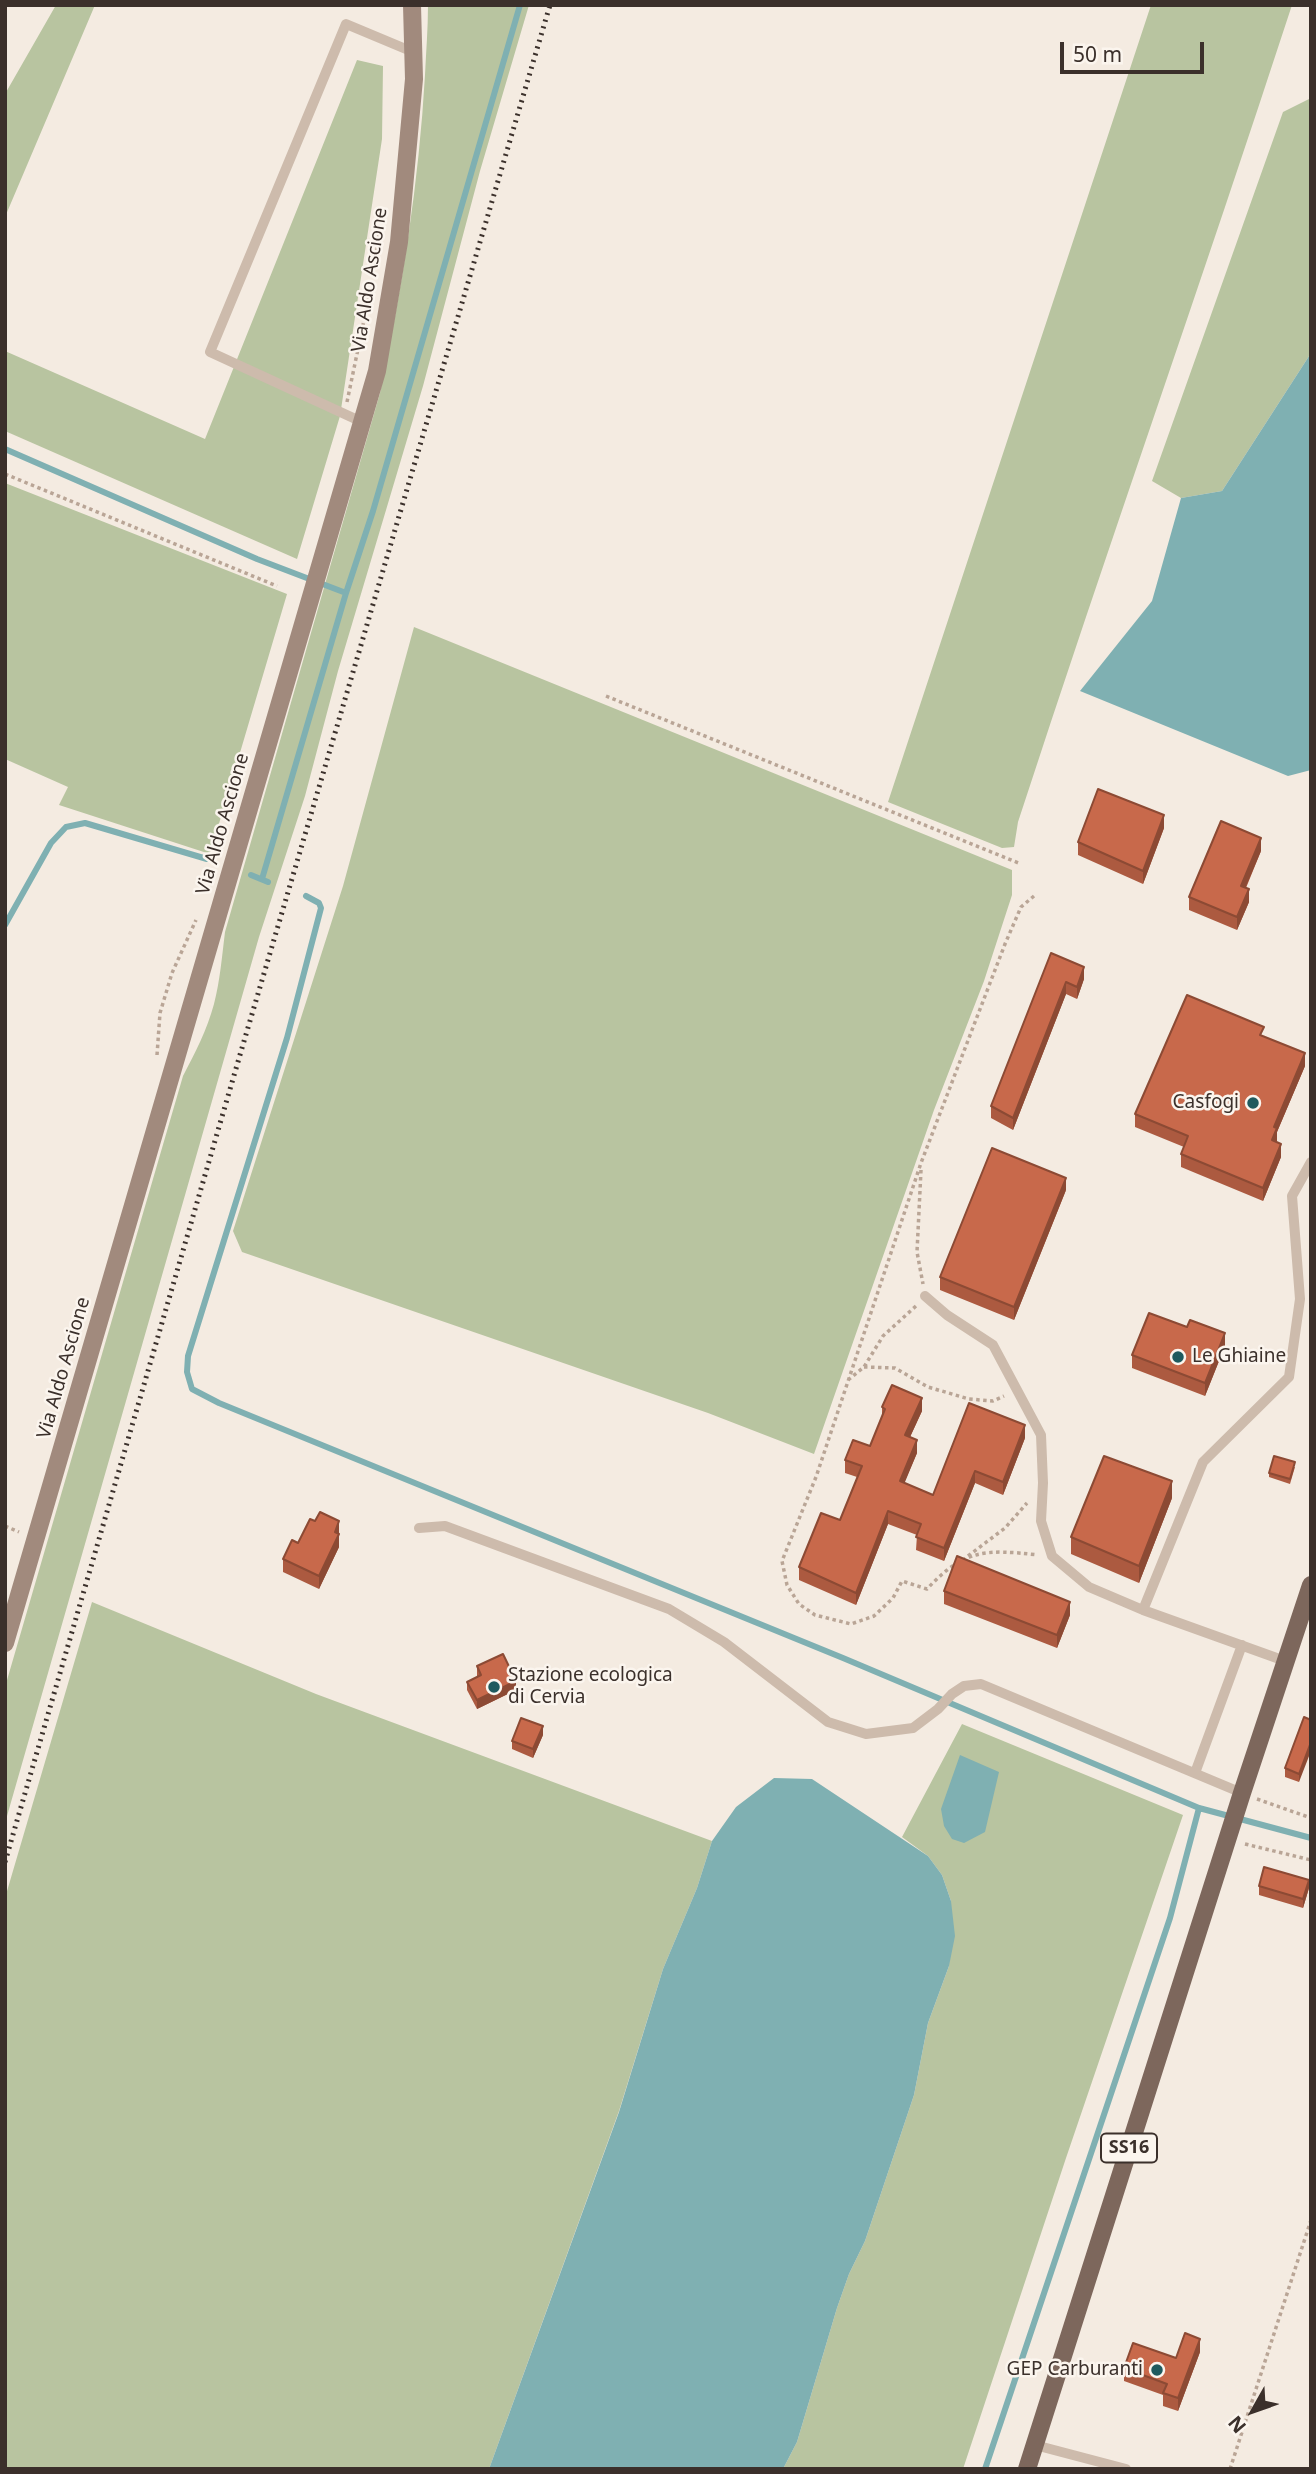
<!DOCTYPE html>
<style>
body{margin:0}
#map{position:relative;width:1316px;height:2474px;overflow:hidden;background:#f4ebe1;font-family:"Noto Sans",sans-serif}
canvas{display:block}
.frame{position:absolute;inset:0;border:7px solid #3b302b;pointer-events:none}
.north{position:absolute;left:1218px;top:2376px;width:70px;height:70px;-webkit-text-stroke:5px #fbf5ee;paint-order:stroke;rotate:230deg;font-size:19px;font-weight:700;line-height:28px;text-align:center;color:#3b302b}
.north::after{content:'';display:block;margin:auto;width:24px;height:32px;background:#3b302b;clip-path:polygon(50% 0,100% 100%,50% 72%,0 100%)}
.scale{position:absolute;left:1060px;top:42px;width:144px;height:32px;box-sizing:border-box;border:4px solid #3b302b;border-top:0;padding-left:9px;font-size:21px;line-height:24px;white-space:nowrap;color:#3b302b;-webkit-text-stroke:5px #fbf5ee;paint-order:stroke}
</style>
<div id="map">
<canvas width="1316" height="2474"></canvas>
<div class="frame"></div>
<div class="north">N</div>
<div class="scale">50 m</div>
</div>
<script>
const context = document.querySelector('canvas').getContext('2d');
context.lineJoin = 'round';
function paint(path, color) { context.fillStyle = color; context.fill(path, 'evenodd'); }
function strokePath(path, color, width, dash) { context.strokeStyle = color; context.lineWidth = width; context.lineCap = dash ? 'butt' : 'round'; context.setLineDash(dash || []); context.stroke(path); }
function label(font, color, halo, rows, align = 'center') {
  context.font = font + ' "Noto Sans",sans-serif'; context.lineWidth = 5; context.setLineDash([]); context.textBaseline = 'middle'; context.strokeStyle = halo; context.fillStyle = color; for (const [text, x, y, turn = 0] of rows) {
    context.save(); context.translate(x, y); context.rotate((+turn || 0) * Math.PI / 180); context.textAlign = isNaN(turn) ? turn : align; if (halo) context.strokeText(text, 0, 0); context.fillText(text, 0, 0); context.restore();
  }
}
paint(new Path2D(`
 M56 5H95L5 217V94Z
 M428 5H529L480 171 423 386 338 671 305 796 259 937 5 1823V1687L183 1076C195 1053 207 1030 214 1004 220 981 222 956 225 932L380 393C402 288 419 182 425 75 426 52 428 29 428 5Z
 M1151 5H1292C1203 278 1107 549 1018 822L1014 847 1002 848 888 802Z
 M357 60 383 66 382 139 340 416 297 559 5 431V351L205 439Z
 M1311 98V353L1222 491 1181 498 1152 481 1283 112Z
 M5 483 287 594 210 854 59 805 68 787 5 759Z
 M414 627 1012 870V895L984 981 934 1110 814 1454 708 1413 242 1252 233 1231 343 886Z
 M92 1602 316 1694 712 1841 697 1888 663 1969 619 2111 489 2469H5V1898Z
 M962 1724 1183 1815 1066 2158 963 2469H783L797 2442 837 2308 849 2274 865 2241 914 2095 928 2023 949 1966 951 1901 942 1875 928 1856 902 1837Z`), '#b8c4a0');
paint(new Path2D(`
 M1311 353V770L1288 776 1080 691 1152 601 1181 498 1222 491Z
 M960 1755 999 1772 985 1832 964 1843 952 1839 944 1826 941 1809Z
 M774 1778 812 1779 928 1856 942 1875 951 1901 955 1936 949 1966 928 2023 914 2095 865 2241 849 2274 837 2308 797 2442 783 2469H489L619 2112 663 1969 697 1888 712 1841 736 1807Z`), '#7fb0b2');
strokePath(new Path2D(`
 M5 449 257 559 346 593 262 879
 M346 593 373 511 520 5
 M251 875 268 882
 M306 896 319 903 321 908 287 1038 188 1356 187 1372 192 1389 219 1403 843 1658 1199 1808 1311 1838
 M5 925 51 843 66 827 85 823 207 859
 M985 2469 1170 1918 1199 1808`), '#7fb0b2', 6);
strokePath(new Path2D(`
 M376 258 382 210
 M347 402 369 296
 M5 474 277 586
 M606 696 1021 864
 M1034 896 1021 907 1005 944 921 1163 816 1477 782 1561 787 1585 799 1604 815 1615 851 1624 874 1616 893 1598 902 1581 927 1589C964 1549 986 1549 1038 1555
 M157 1055 160 1013 172 973 196 920
 M921 1170 917 1252 923 1284
 M864 1367 895 1368 928 1387 969 1399 993 1401 1004 1396
 M848 1380 864 1367 883 1336 916 1306
 M5 1526 19 1532
 M968 1556 1005 1528 1027 1503
 M1257 1799 1311 1818
 M1245 1844 1311 1860
 M1230 2469 1311 2220`), '#b9a596', 3.5, [3.5, 3.5]);
strokePath(new Path2D(`
 M362 422 210 352 346 24 413 52
 M925 1296 947 1315 993 1345 1041 1435 1043 1483 1041 1521 1052 1556 1089 1587 1143 1610
 M419 1528 445 1526 669 1609 724 1642 828 1722 866 1734 913 1728 938 1709 952 1694 964 1686 981 1684 1242 1793
 M1285 1661 1143 1610 1203 1462 1289 1377 1300 1299 1292 1196 1311 1162
 M1195 1773 1242 1645
 M1035 2445 1126 2469`), '#cdbbac', 10);
strokePath(new Path2D(`
 M5 1643 377 371 399 242 414 79 412 5`), '#a18a7d', 18);
strokePath(new Path2D(`
 M1027 2469 1242 1793 1311 1585`), '#7d675c', 18);
strokePath(new Path2D(`
 M5 1862 242 1048 550 5`), '#3b302b', 5, [2, 5]);
paint(new Path2D(`
 M1164 828 1143 884 1078 855V842Z
 M1261 851 1246 888 1249 902 1237 930 1189 910V897Z
 M1051 953 1084 979 1077 999 1066 994 1013 1130 991 1118V1106Z
 M1264 1036 1305 1066 1277 1132V1142L1281 1157 1263 1201 1181 1167V1154L1184 1147 1135 1127V1114Z
 M1066 1190 1014 1320 940 1290V1277Z
 M1187 1327 1225 1346 1205 1396 1132 1368V1355Z
 M882 1407 922 1411 910 1437 917 1453 904 1483 933 1495 1025 1438 1003 1495 975 1483 944 1561 916 1550 917 1535 888 1524 856 1605 799 1580V1567L840 1520 857 1477 845 1473V1460L870 1446 882 1416Z
 M1295 1467 1290 1484 1269 1477V1473Z
 M1172 1498 1139 1583 1071 1554V1537Z
 M315 1521H339V1547L319 1589 283 1572V1559L298 1543Z
 M944 1591 1070 1615 1057 1648 944 1604Z
 M477 1666 516 1690 477 1709 467 1690V1682L477 1677Z
 M1304 1717 1299 1782 1285 1777V1768Z
 M543 1735 533 1758 512 1749V1741Z
 M1259 1886 1309 1888 1303 1908 1259 1895Z
 M1200 2352 1178 2411 1163 2406V2395L1124 2381V2368L1176 2358Z`), '#ac5a40');
paint(new Path2D(`
 M1164 815V828L1143 884V871Z
 M1261 838V851L1241 898V886Z
 M1249 889V902L1237 930V917Z
 M1084 967V979L1077 999V987Z
 M1066 982V994L1013 1130V1118Z
 M1305 1053V1066L1277 1132V1141L1272 1153V1140L1274 1127Z
 M1281 1144V1157L1263 1201V1188Z
 M1066 1178V1190L1014 1320V1307Z
 M1225 1333V1346L1205 1396V1383Z
 M922 1398V1411L905 1448V1435Z
 M1025 1425V1438L1003 1495V1482Z
 M917 1440V1453L900 1494V1481Z
 M975 1471V1483L944 1561V1548Z
 M1172 1481V1498L1139 1583V1566Z
 M888 1511V1524L856 1605V1593Z
 M339 1521V1547L319 1589V1576Z
 M1070 1602V1615L1057 1648V1635Z
 M516 1681V1690L477 1709V1700Z
 M543 1726V1735L533 1758V1749Z
 M1311 1742V1751L1299 1782V1774Z
 M1309 1880V1888L1303 1908V1899Z
 M1200 2339V2352L1178 2411V2398Z`), '#8c4a34');
const building = new Path2D(`
 M1098 789 1164 815 1143 871 1078 842Z
 M1221 821 1261 838 1241 886 1249 889 1237 917 1189 897Z
 M1051 953 1084 967 1077 987 1066 982 1013 1118 991 1106Z
 M1187 995 1264 1027 1260 1035 1305 1053 1274 1127 1277 1128 1272 1140 1281 1144 1263 1188 1181 1154 1188 1136 1135 1114Z
 M992 1148 1066 1178 1014 1307 940 1277Z
 M1149 1313 1187 1327 1190 1320 1225 1333 1205 1383 1132 1355Z
 M892 1385 922 1398 905 1435 917 1440 900 1481 933 1495 969 1403 1025 1425 1003 1482 975 1471 944 1548 916 1537 921 1524 888 1511 856 1593 799 1567 821 1513 840 1520 862 1466 845 1460 853 1440 870 1446 885 1409 882 1407Z
 M1104 1456 1172 1481 1139 1566 1071 1537Z
 M1274 1456 1295 1462 1290 1479 1269 1473Z
 M320 1512 339 1521 335 1532 339 1534 319 1576 283 1559 292 1540 298 1543 310 1519 315 1521Z
 M957 1556 1070 1602 1057 1635 944 1591Z
 M503 1654 516 1681 477 1700 467 1682 481 1675 477 1666Z
 M1304 1717 1311 1720V1742L1299 1774 1285 1768Z
 M521 1718 543 1726 533 1749 512 1741Z
 M1264 1867 1309 1880 1303 1899 1259 1886Z
 M1185 2333 1200 2339 1178 2398 1163 2393 1167 2384 1124 2368 1133 2343 1176 2358Z`);
paint(building, '#c8694b');
strokePath(building, '#8c4a34', 2);
for (const [x, y, r, color] of [
 [1253,1103,7,"#1f5a5e"],
 [1178,1357,7,"#1f5a5e"],
 [494,1687,7,"#1f5a5e"],
 [1157,2370,7,"#1f5a5e"]
]) { const dot = new Path2D(); dot.arc(x, y, r, 0, 2 * Math.PI); context.fillStyle = color; context.fill(dot); strokePath(dot, '#fbf5ee', 2.5); }
for (const [x, y, w] of [
 [1129,2148,56]
]) { const box = new Path2D(); box.roundRect(x - w / 2, y - 14.5, w, 29, 5); context.fillStyle = '#fbf5ee'; context.fill(box); strokePath(box, '#3b302b', 2); }
label('bold 18px', '#3b302b', null, [
 ["SS16",1129,2148]
]);
label('19px', '#3b302b', '#fbf5ee', [
 ["Via Aldo Ascione",370,280,-81],
 ["Via Aldo Ascione",223,824,-74],
 ["Via Aldo Ascione",64,1368,-74]
]);
label('19px', '#3b302b', '#fbf5ee', [
 ["Casfogi",1239,1103],
 ["Le Ghiaine",1192,1357,"left"],
 ["Stazione ecologica",508,1676,"left"],
 ["di Cervia",508,1698,"left"],
 ["GEP Carburanti",1143,2370]
], 'right');
</script>
